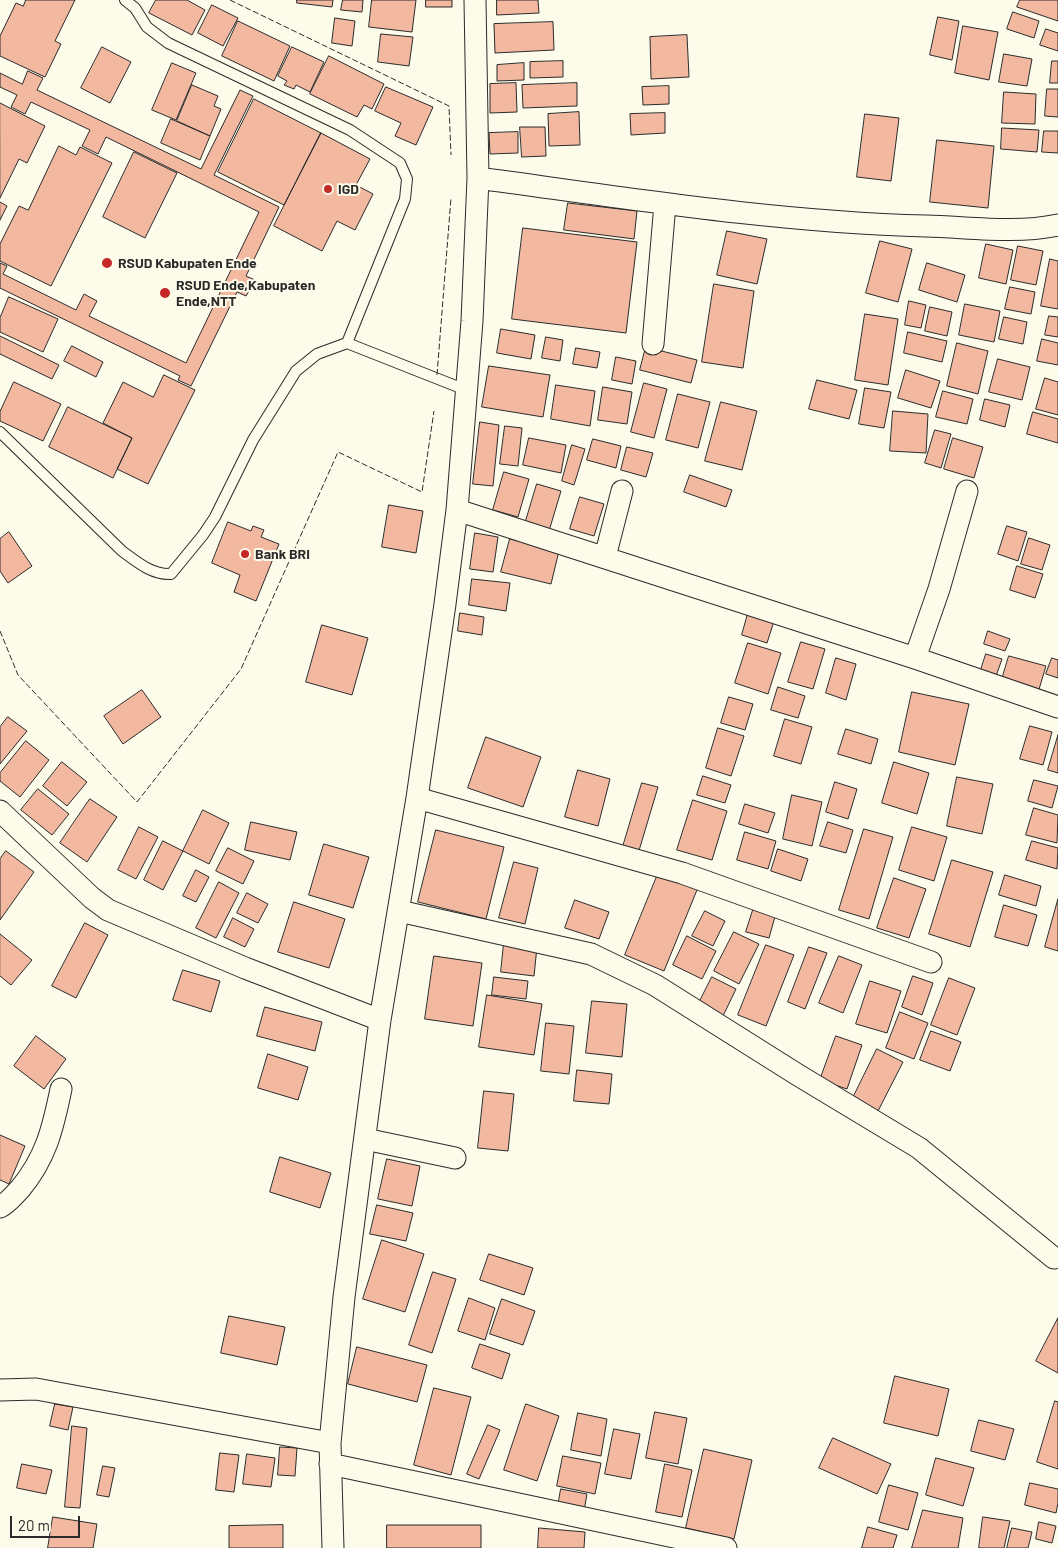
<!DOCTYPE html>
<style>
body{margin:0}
#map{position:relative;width:1058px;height:1548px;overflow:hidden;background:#fdfbea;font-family:Barlow,sans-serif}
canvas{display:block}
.scale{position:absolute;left:10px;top:1516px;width:70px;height:22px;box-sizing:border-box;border:2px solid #2b2b2b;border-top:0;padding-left:6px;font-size:15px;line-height:18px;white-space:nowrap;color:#2b2b2b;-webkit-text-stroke:4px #fdfbea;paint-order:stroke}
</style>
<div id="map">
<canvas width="1058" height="1548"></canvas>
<div class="scale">20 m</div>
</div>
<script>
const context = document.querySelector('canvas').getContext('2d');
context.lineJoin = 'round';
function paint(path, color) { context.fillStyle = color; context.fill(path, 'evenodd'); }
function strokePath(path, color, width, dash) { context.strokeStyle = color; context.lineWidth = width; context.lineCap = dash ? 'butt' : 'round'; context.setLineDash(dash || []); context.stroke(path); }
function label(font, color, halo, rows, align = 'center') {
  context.font = font + ' Barlow,sans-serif'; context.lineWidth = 4; context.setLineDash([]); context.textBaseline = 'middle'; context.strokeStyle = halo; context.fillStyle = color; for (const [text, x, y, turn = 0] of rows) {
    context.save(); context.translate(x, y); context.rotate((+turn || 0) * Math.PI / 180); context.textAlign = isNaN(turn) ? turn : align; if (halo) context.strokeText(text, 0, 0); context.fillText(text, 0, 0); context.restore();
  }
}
const building = new Path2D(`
 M26 0H75L55 41 61 44 45 77 0 56V36L16 3 23 6Z
 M156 0H187L205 10 192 35 149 13Z
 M297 0H333L332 7 297 3Z
 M343 0H363L362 12 341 10Z
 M372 0H416L412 32 369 27Z
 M426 0H452V7H426Z
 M497 0H538L539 13 497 15Z
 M1020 0H1058V21L1017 7Z
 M212 5 238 18 223 46 198 33Z
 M1013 12 1039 21 1034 38 1007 29Z
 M938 17 959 21 952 60 930 55Z
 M335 18 355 21 352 46 332 43Z
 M238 21 290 46 274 81 222 56Z
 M553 22 554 50 495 53 494 24Z
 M963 26 998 32 989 80 955 73Z
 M1046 29 1058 33V51L1040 45Z
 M381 34 413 37 409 66 378 62Z
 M687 35 689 77 651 79 650 37Z
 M102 47 131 62 110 103 81 88Z
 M292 47 324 62 310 92 296 85 294 89 284 85 287 81 278 76Z
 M1004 54 1032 59 1027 86 999 82Z
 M329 56 384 84 372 109 364 105 357 117 310 94Z
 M563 61V77L530 78V62Z
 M1052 61H1058V83H1050Z
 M172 63 196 73 176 120 152 110Z
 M524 63V80L497 81V65Z
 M28 71 43 78 37 90 201 169 240 90 253 96 214 175 279 207 246 276 255 280 246 296 237 292 191 386 178 380 180 376 0 288V263L7 266 3 274 76 310 84 294 97 301 89 316 186 363 259 212 106 137 98 154 82 146 90 130 31 102 25 114 11 107 17 95 0 87V73L22 84Z
 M516 83 517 112 490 113V84Z
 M577 83V106L523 108 522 85Z
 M192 85 218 96 214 106 221 109 210 136 177 121Z
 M669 86V104L643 105 642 87Z
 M386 87 433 107 416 145 395 136 401 123 375 111Z
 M1047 89H1058V117L1045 116Z
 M1004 92 1036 94 1035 124 1002 123Z
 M254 99 321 133 284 205 218 172Z
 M0 103 45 126 27 163 19 159 0 198Z
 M579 112 580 145 549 146 548 114Z
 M665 113V133L631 135 630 114Z
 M865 114 899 118 891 181 857 177Z
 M171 119 210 136 200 160 161 143Z
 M520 127H545L546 156 522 157Z
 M1002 128 1039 130 1037 152 1001 149Z
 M1044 131H1058V153L1042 152Z
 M518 132V153L490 154 489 133Z
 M321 133 370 159 356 185 373 194 355 230 337 221 322 251 274 226Z
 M937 140 994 146 988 208 930 202Z
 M59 146 76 155 80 147 112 163 51 286 0 261V244L19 206 28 210Z
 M134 152 177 173 145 238 103 217Z
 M0 202 7 206 0 220Z
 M568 203 637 211 634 239 564 230Z
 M523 228 637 242 626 333 512 319Z
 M727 231 767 239 757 284 717 275Z
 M880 241 912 249 898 302 866 293Z
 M986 244 1013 250 1006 284 979 278Z
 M1018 246 1043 251 1036 285 1011 280Z
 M1050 259 1058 261V309L1041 306Z
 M927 263 965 275 957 302 919 290Z
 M714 284 754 291 743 368 702 362Z
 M1010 287 1035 292 1031 314 1005 309Z
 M9 297 58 319 43 352 0 332V318Z
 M909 301 926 305 921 328 905 325Z
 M965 304 1000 311 994 342 959 335Z
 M930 307 952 312 947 336 925 331Z
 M865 314 898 319 888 385 855 380Z
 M1049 316 1058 317V337L1045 335Z
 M1004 317 1027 322 1023 344 999 339Z
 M501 329 535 335 531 359 497 353Z
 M908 332 947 341 942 362 904 353Z
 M0 336 59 365 52 379 0 354Z
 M546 337 563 340 560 361 542 358Z
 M1042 339 1058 343V365L1037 361Z
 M957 343 988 351 978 394 947 386Z
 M72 346 103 362 96 377 64 361Z
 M646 347 697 360 691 383 640 370Z
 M576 348 600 352 597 368 573 364Z
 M616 357 636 361 632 384 612 380Z
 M998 359 1030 367 1022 400 989 392Z
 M489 366 550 375 543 417 482 407Z
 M906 370 940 381 931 408 898 398Z
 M164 375 195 390 148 484 117 469 132 438 103 423 123 382 153 397Z
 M1045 378 1058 382V415L1036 409Z
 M817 380 857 390 849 419 809 409Z
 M14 382 61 404 43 441 0 421V412Z
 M644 383 667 389 654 438 631 432Z
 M556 385 595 391 590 426 551 419Z
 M603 387 632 392 627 424 598 420Z
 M865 388 891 392 884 428 859 424Z
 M943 391 973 399 967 424 936 417Z
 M678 394 710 402 698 448 666 440Z
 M985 399 1010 405 1005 427 980 420Z
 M721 402 757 411 742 470 705 461Z
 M68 407 132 438 113 478 49 447Z
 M893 411 928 414 926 453 890 451Z
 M1033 412 1058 419V443L1027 434Z
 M480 422 499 425 493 486 473 484Z
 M505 426 522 428 518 466 500 464Z
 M935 430 951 434 941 468 925 463Z
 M529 438 566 445 561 473 523 465Z
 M953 438 983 447 974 478 944 469Z
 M593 439 621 446 616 468 587 460Z
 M572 445 585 449 574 485 562 481Z
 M627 447 653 453 646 477 621 470Z
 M504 472 529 479 518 517 493 510Z
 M690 475 732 490 726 507 684 492Z
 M537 484 561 491 549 531 525 524Z
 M580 497 604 504 594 536 570 529Z
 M389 505 423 511 416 553 382 547Z
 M228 522 251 531 253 526 264 530 261 537 279 544 256 601 234 592 240 575 212 563Z
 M1007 526 1027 532 1018 561 998 554Z
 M9 532 32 566 8 583 0 571V539Z
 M475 533 498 537 493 572 470 569Z
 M1029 538 1050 545 1042 570 1021 564Z
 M510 539 559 551 551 584 501 572Z
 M1017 566 1043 574 1035 598 1010 590Z
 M472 579 510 583 506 611 469 605Z
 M749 610 775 618 767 643 742 635Z
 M460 613 484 617 482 635 458 631Z
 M322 625 368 638 352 695 306 682Z
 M988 631 1010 639 1005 651 984 644Z
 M801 642 825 649 813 689 788 682Z
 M748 643 781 653 768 694 735 683Z
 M986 654 1002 659 995 679 980 673Z
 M1009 656 1046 666 1037 696 1000 686Z
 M836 658 856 664 846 700 826 693Z
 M1052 658 1058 660V678L1046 674Z
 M778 687 805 696 798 718 771 710Z
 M142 690 161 717 123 744 104 716Z
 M912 692 969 704 955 765 899 752Z
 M729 697 753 704 745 730 721 723Z
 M8 717 27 731 0 764V727Z
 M785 719 812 727 801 764 774 756Z
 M1030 726 1052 732 1043 765 1020 759Z
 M718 728 744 736 731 776 706 768Z
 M846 729 878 739 871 764 838 754Z
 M1058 735V773L1048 770Z
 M486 737 541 757 523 807 468 788Z
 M26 741 49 760 20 797 0 781V773Z
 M62 762 87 782 67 806 43 786Z
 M894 762 929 773 917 814 882 803Z
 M578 770 610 779 598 826 565 817Z
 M703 776 731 785 725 803 697 795Z
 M957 777 993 784 982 834 947 826Z
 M1034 780 1058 786 1052 808 1028 801Z
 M835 782 857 789 848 819 826 812Z
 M642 783 658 787 638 854 622 850Z
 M38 789 69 814 52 835 21 810Z
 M792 795 822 802 812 846 783 839Z
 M90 799 117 817 87 862 60 843Z
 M693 800 727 811 712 860 677 850Z
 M745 804 775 813 768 833 739 824Z
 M1034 808 1058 815 1057 843 1026 835Z
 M203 810 229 823 209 864 183 851Z
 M251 822 297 832 290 860 245 850Z
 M828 822 853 830 846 853 820 846Z
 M139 827 158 837 136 879 118 870Z
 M912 827 947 837 934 881 899 870Z
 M864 829 893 837 869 919 839 910Z
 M436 830 504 847 486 919 418 902Z
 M745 832 776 841 768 869 737 860Z
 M163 841 183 851 163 890 144 880Z
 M1032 841 1058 848 1057 869 1026 860Z
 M324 844 369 857 353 908 309 895Z
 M228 848 254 861 243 884 216 871Z
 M778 849 808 859 801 881 771 871Z
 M6 851 34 872 0 920V859Z
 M952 860 993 872 970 947 929 934Z
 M514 862 538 868 525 924 499 918Z
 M660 869 699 885 664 971 625 955Z
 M196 870 209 877 196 902 183 896Z
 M1005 875 1041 886 1036 906 999 895Z
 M894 878 926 889 909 938 877 928Z
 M219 882 239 893 216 938 196 928Z
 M247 893 268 904 258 923 237 913Z
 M1058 899V951L1045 947Z
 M575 900 609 912 599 939 565 928Z
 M294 902 345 919 329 968 278 952Z
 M1004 905 1037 915 1028 946 995 937Z
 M754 907 776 913 769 938 746 932Z
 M705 911 725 921 713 946 692 936Z
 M233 918 254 929 245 947 224 937Z
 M85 923 108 935 76 998 52 986Z
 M734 932 759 944 739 984 714 971Z
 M0 934 32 960 11 985 0 976Z
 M687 936 716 951 702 979 673 965Z
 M504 943 537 947 534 976 501 972Z
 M766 945 794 955 766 1026 738 1015Z
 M809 947 827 953 805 1009 788 1002Z
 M434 956 482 963 473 1026 425 1019Z
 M839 956 862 965 843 1013 819 1003Z
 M183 970 220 981 211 1012 173 1000Z
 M913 976 933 983 922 1015 902 1007Z
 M494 977 528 981 526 999 492 995Z
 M712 977 736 989 723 1016 699 1003Z
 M949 978 975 988 957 1035 931 1025Z
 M870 981 901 991 887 1033 856 1024Z
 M487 995 542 1004 534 1055 479 1047Z
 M592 1001 627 1004 622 1057 586 1053Z
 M265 1007 322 1022 315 1051 257 1036Z
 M900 1012 928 1023 914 1059 886 1048Z
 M546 1023 574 1026 569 1074 541 1071Z
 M931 1031 961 1042 950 1071 920 1060Z
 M36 1036 66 1059 44 1089 14 1066Z
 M836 1036 862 1045 847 1089 820 1080Z
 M877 1049 903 1062 877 1113 852 1100Z
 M268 1054 308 1067 298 1100 258 1088Z
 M577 1070 612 1074 609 1104 574 1101Z
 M484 1091 514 1094 508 1151 478 1148Z
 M0 1135 25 1146 9 1184 0 1180Z
 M280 1157 331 1173 320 1208 270 1192Z
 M387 1159 420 1166 412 1206 378 1199Z
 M377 1205 413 1213 406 1241 370 1234Z
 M382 1240 424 1254 405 1312 363 1299Z
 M489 1254 533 1268 524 1295 480 1280Z
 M433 1272 456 1279 432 1353 409 1345Z
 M469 1298 495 1308 485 1340 458 1331Z
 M502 1299 535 1311 523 1345 490 1334Z
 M229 1316 285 1327 277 1365 221 1353Z
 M1058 1318V1373L1036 1361Z
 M480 1344 510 1354 502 1379 472 1368Z
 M357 1347 427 1365 417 1402 348 1384Z
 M895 1376 949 1389 938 1436 884 1423Z
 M434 1388 471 1397 451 1475 414 1465Z
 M1055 1401 1058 1402V1469L1037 1462Z
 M55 1404 73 1407 68 1430 50 1426Z
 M526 1404 559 1416 537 1481 504 1470Z
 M655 1412 687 1418 678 1464 646 1458Z
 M578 1413 607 1419 601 1456 571 1450Z
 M979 1420 1014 1429 1005 1460 971 1451Z
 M488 1425 500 1430 479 1479 467 1474Z
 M72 1426 87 1428 80 1508 65 1507Z
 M614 1429 640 1434 631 1479 605 1474Z
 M833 1438 891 1464 877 1494 819 1468Z
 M280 1447 297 1448 295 1476 278 1475Z
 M704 1449 752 1460 734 1539 686 1528Z
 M220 1453 239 1455 234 1492 216 1490Z
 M247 1454 275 1458 271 1487 243 1484Z
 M563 1456 601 1463 595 1494 557 1486Z
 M936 1458 974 1468 963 1506 926 1495Z
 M22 1464 52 1470 46 1494 17 1488Z
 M665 1464 692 1470 682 1517 656 1512Z
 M103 1466 115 1468 109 1497 97 1495Z
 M1030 1483 1058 1489V1503L1056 1513 1025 1505Z
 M889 1485 918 1493 908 1530 879 1522Z
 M561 1489 587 1494 583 1517 557 1512Z
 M923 1510 963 1518 958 1548H912Z
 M53 1517 97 1524 93 1548H48Z
 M983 1517 1010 1521 1004 1548H979Z
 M1039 1522 1056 1526 1052 1543 1036 1539Z
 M283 1525V1548H229V1526Z
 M387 1525H481V1548H387Z
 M868 1527 897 1535 893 1548H862Z
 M539 1528 585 1532 584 1548H538Z
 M1012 1528 1032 1532 1028 1548H1007Z`);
paint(building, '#f2b8a0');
strokePath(building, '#2b2b2b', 1);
const lane = new Path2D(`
 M125 0 135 8 147 27 168 43 350 130 400 163 407 179 405 199 347 343 466 390
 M0 432 122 551C137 562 152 575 171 574L203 535 215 517 253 440 296 371 317 354 347 343`);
const street = new Path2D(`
 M478 178C627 198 775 222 926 226 969 227 1016 234 1058 225
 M653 344 665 204
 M457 510 915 658 1058 707
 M605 557 622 491
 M915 658 939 589 967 491
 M417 798 682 873 931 962
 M0 811 92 898 108 910 245 968 380 1020
 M399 911 591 954 655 985 798 1075 919 1148 1054 1258
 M365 1139 455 1158
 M0 1207C8 1203 13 1196 20 1189 46 1158 53 1128 61 1089
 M0 1390 36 1389 330 1443
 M330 1464 726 1548
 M333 1548 330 1443 344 1297 380 1020 417 798 445 604 457 510 472 321 478 178 475 0`);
strokePath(lane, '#2b2b2b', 12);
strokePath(street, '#2b2b2b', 23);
strokePath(lane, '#fdfbea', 10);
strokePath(street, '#fdfbea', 21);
strokePath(new Path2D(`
 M230 0 449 106 451 155
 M437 375 451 198
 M0 631 18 675 137 802 241 669 338 452 422 492 434 411`), '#2b2b2b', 1, [6, 2.5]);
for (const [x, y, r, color] of [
 [328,189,5,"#c62828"],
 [107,263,6,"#c62828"],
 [165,293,6,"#c62828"],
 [245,554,5,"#c62828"]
]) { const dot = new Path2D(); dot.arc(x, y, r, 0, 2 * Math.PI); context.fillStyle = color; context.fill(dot); strokePath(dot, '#fdfbea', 2); }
label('bold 14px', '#2b2b2b', '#fdfbea', [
 ["IGD",338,189],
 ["RSUD Kabupaten Ende",118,263],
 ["RSUD Ende,Kabupaten",176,285],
 ["Ende,NTT",176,301],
 ["Bank BRI",255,554]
], 'left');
</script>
